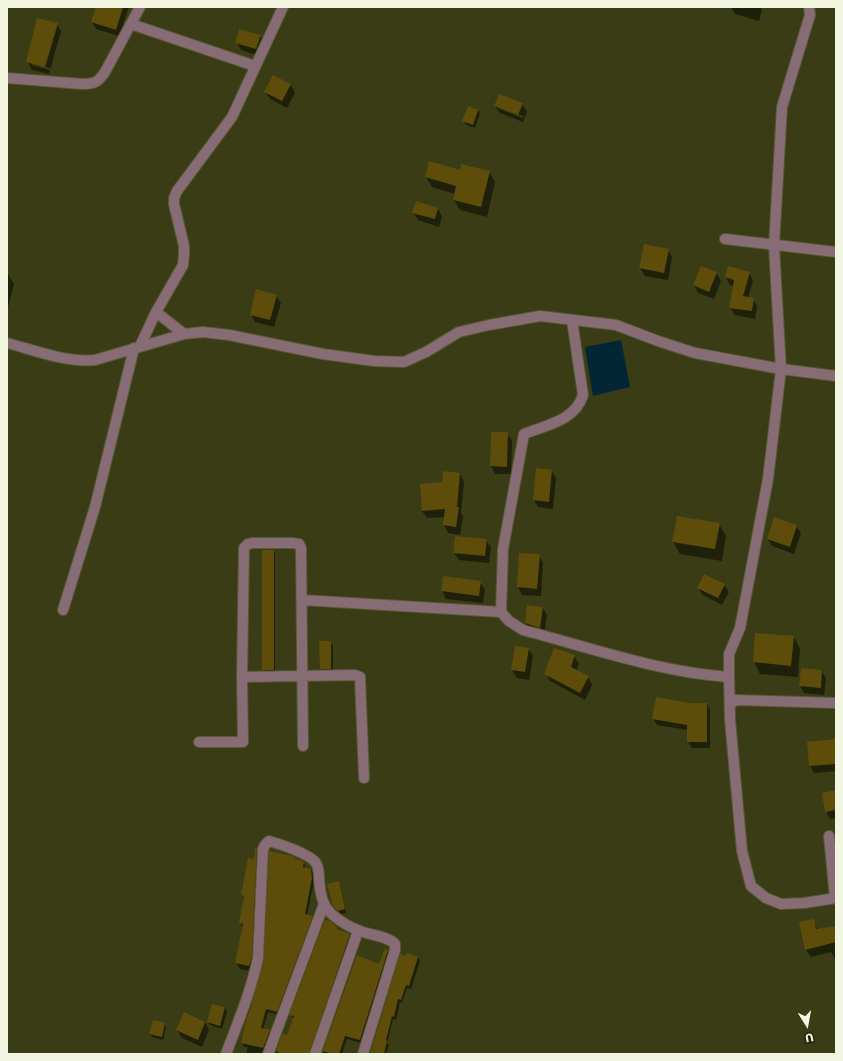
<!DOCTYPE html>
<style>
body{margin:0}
#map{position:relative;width:843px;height:1061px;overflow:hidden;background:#393c14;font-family:"DejaVu Sans",sans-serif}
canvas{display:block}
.frame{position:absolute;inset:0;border:8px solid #f2f5df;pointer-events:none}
.north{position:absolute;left:787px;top:1005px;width:40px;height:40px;-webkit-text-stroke:3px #202211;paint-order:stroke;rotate:169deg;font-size:11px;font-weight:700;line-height:16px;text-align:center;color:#f2f5df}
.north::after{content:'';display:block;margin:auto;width:14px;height:18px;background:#f2f5df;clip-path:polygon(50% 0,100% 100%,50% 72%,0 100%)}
</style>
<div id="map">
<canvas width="843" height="1061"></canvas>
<div class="frame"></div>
<div class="north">U</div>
</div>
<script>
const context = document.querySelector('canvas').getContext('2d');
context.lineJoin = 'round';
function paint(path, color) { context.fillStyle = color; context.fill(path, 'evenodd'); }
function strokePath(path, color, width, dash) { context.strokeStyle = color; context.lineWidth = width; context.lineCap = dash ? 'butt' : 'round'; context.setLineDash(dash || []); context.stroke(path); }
paint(new Path2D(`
 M621 340 630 387 593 396 585 347Z`), '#032637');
paint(new Path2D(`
 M98 7H129L119 36 96 29 92 22Z
 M731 7H760L762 10 759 21 735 14Z
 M57 24 61 31 49 74 32 70 28 62ZM32 63 50 68V70L32 65Z
 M260 36 265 43 260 56 241 50 237 43Z
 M274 76 291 85 295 93 287 108 270 99 265 92Z
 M522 104 527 112 523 122 500 113 495 106ZM500 107 523 116V118L500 109Z
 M478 110 480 114 475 128 466 125 464 121Z
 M489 172 495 182 487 217 460 210 454 200 455 194 432 187 426 177Z
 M417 203 438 209 442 217 439 227 418 220 413 212Z
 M668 250 672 257 668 280 645 276 640 268Z
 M7 272 14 284 7 311Z
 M716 273 721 281 714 299 698 293 694 285Z
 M749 273 753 280 748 298 753 299 757 306 755 319 735 315 730 308 734 286 730 285 726 277Z
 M276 296 281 303 274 327 255 322 251 314Z
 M492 433H507L512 441 511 474H495L491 466Z
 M552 471 556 478 553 509 538 507 534 500Z
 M460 474 464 482 461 513 463 516 460 535 448 533 444 525 445 517 427 518 422 511Z
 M719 524 726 536 722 561 680 554 673 542Z
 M796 526 801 533 794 554 772 546 768 539Z
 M486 540 491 547 489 563 459 560 454 553Z
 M273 550 275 554V673H265L263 670Z
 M520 554 539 555 543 563 541 596 522 595 518 587Z
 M480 582 485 590 483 603 446 599 442 591Z
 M724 585 729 592 722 605 703 595 698 588Z
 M543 608 547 615 544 635 530 631 526 623Z
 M794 637 800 649 798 677 760 674 754 662Z
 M331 642 333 646V672H323L321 669Z
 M516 647 528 649 533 656 529 680 517 678 512 670Z
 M574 656 579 664 576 671 588 677 592 685 585 700 550 681 546 674Z
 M822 671 826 679 824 695 804 693 800 686Z
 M690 704H707L710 711V748H692L688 742V730L657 725 653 718Z
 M836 740V771L814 773 810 766Z
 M836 791V818L830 819 826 812 823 793Z
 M256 850 259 855 252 971 240 969 236 963 244 929 240 923 245 899 242 895 255 860Z
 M295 860 303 862 305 866V868L311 869 313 873 314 882 307 915 312 916 314 920 279 1015 268 1012 263 1030 269 1031 271 1035 264 1054H246L248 1047H244L242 1043Z
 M338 882 340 885 346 913 341 914 334 906Z
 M813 920 818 930 836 927V961L831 952 811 957 806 950Z
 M337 927 338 930 349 935 351 938 311 1054H276L283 1035 288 1037 294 1019 291 1015Z
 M388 951 390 954 362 1043 347 1039 342 1054H323L357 956 379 965Z
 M418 957 420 961 411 989 407 988 402 1003 400 1002 396 1020 393 1019 387 1043 389 1045 386 1054H371Z
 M213 1005 225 1008 227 1012 222 1029 210 1025 208 1022Z
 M205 1022 209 1030 202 1047 182 1038 177 1030Z
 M164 1024 166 1027 163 1040 152 1037 150 1034Z`), '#0007');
paint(new Path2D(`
 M96 7H123L116 30 91 22Z
 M37 18 58 23 45 67 26 62Z
 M239 29 261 35 256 49 235 43Z
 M273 75 291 84 282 101 264 92Z
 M499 94 523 103 518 115 494 106Z
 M468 106 478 110 473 125 462 121Z
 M429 161 460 170 461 164 490 171 481 207 453 200 456 186 425 177Z
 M416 201 438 208 435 219 412 213Z
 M644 244 669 249 664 273 639 268Z
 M701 266 717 272 709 292 693 285Z
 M728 266 750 272 743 296 754 298 752 311 729 308 734 280 725 277Z
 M256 289 277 295 270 320 250 315Z
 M491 432H508L507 467 490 466Z
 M536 468 552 470 549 502 533 500Z
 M443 471 460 473 457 507H459L456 527 443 525 445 509 422 511 420 484 442 482Z
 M677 516 720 523 715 549 672 542Z
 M774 517 797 525 790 547 767 539Z
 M455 536 487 539 485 556 453 553Z
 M262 550H274V670H262Z
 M519 553 540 554 537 589 517 587Z
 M704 574 725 584 718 598 697 588Z
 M443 576 481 581 479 596 441 591Z
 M527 605 543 607 540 628 525 623Z
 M755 633 794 636 791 666 753 662Z
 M319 641H331V669H320Z
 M515 646 529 648 525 672 511 670Z
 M554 648 575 655 571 667 589 676 580 693 544 674Z
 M801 668 822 670 821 688 799 686Z
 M656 697 690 703H707V742H687V725L652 719Z
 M836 739V764L809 766 807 742Z
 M836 790V810L825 812 822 793Z
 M255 848H257L252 957 249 966 235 963 243 924 239 923 244 896 241 895 248 858 254 859Z
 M269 851 292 856 294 857V858L304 862 303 867 311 869 312 878 305 914 313 916 277 1012 266 1009 261 1028 270 1030 263 1048 241 1043 246 1020 251 1007 264 959Z
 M339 881 345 909 338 911 333 906 327 884Z
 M814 919 816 929 836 926V942L805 950 799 922Z
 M325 920 330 921 337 927V929L350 934 309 1054H279V1052L276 1051 282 1034 287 1035 294 1016 289 1015Z
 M385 948 388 950 360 1040 345 1036 339 1054H333L323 1051 357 955 379 964Z
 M407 953 418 957 409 986 406 985 401 1000 398 999 394 1017 392 1016 386 1040 387 1041 384 1054H370L400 954 405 956Z
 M212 1004 225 1007 220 1026 207 1022Z
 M184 1012 205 1022 198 1040 176 1030Z
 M153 1020 165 1023 162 1037 149 1034Z`), '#5e4d0a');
const minor = new Path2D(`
 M131 24 255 66
 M7 78 82 84C95 84 98 82 105 72L140 7
 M725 239 836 252
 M156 312 184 334
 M572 320 583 395C575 421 546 425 524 434L503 549 501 612 509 621 523 630C591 648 659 672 729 677V654L740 628 768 479 781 369 774 246 782 107 810 15 809 7
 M7 343C34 350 67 363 95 360L184 334 203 332 229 335 323 354 374 361 404 362 426 352 459 332 489 325 540 316 616 325 658 341 695 353 781 369 836 376
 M140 346 156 312 183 265 184 255V246L174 204V198L177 191 232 117 283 7
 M302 600 501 612
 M63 610 95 507 134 348
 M242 677 355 675 360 677 364 778
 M729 677 730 720 742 851 751 886 766 898 781 904 804 903 836 898
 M730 704 736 700 836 703
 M199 742H243L242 677 244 548 248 544 252 543H292L299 544 301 548 303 746
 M829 836 835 898
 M226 1054C238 1022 251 991 258 958L263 849 265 845 269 841C280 844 310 854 316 863 319 868 319 873 319 878 320 893 322 907 334 916 341 922 350 927 358 930 368 935 388 936 395 944V950L363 1054
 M268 1054 324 904
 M315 1054 358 931`);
strokePath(minor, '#575a34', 12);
strokePath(minor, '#876c76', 10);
</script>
